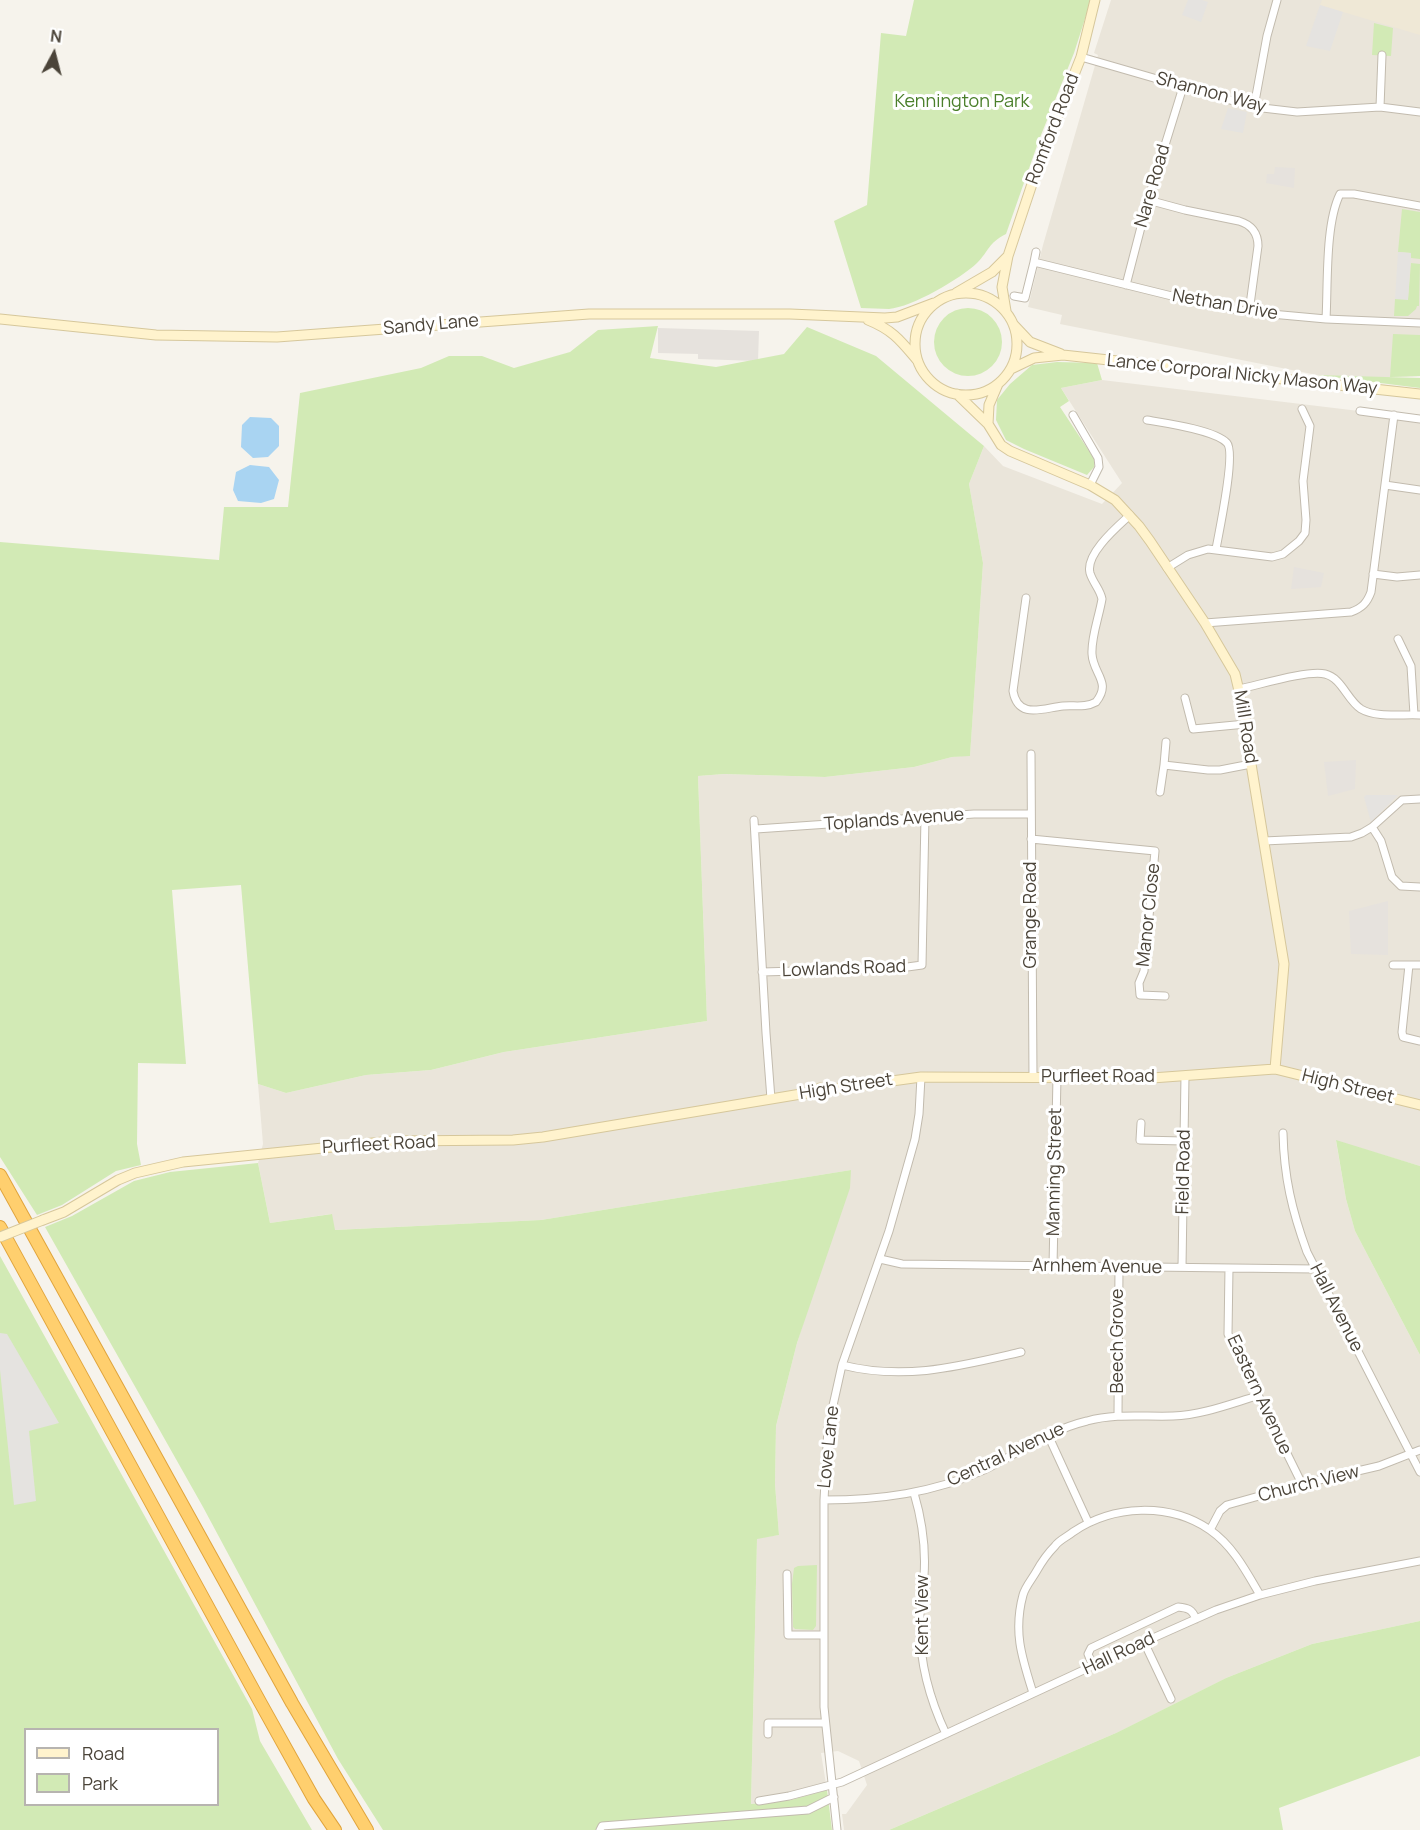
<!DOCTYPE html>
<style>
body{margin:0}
#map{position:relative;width:1420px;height:1830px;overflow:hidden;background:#f6f3ec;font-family:Manrope,sans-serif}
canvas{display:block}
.legend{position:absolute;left:24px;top:1728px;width:195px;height:78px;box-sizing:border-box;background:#fff;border:2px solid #b7b4b0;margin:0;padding:8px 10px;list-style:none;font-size:18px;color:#4b4439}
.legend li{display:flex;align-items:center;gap:12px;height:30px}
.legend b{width:30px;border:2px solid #b7b4b0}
.north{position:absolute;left:24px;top:24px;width:60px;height:60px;-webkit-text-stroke:4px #fff;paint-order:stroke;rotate:7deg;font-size:16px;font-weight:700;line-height:24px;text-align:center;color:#4b4439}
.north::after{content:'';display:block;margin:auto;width:21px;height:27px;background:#4b4439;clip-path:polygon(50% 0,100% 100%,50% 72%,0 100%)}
</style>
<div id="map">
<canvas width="1420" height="1830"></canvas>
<ul class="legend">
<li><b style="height:8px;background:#fff3cd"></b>Road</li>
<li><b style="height:16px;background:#d2eab5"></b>Park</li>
</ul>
<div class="north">N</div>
</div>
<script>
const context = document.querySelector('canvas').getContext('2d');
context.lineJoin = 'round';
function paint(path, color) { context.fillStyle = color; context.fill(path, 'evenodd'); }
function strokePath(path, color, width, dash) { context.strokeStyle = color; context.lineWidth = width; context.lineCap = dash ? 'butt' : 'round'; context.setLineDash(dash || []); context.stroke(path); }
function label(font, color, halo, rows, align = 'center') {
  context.font = font + ' Manrope,sans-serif'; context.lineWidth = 6; context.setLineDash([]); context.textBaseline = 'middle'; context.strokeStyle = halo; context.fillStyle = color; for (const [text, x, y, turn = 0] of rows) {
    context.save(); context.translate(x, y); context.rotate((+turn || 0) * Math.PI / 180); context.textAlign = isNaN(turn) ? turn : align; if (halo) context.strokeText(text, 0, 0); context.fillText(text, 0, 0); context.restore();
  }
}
paint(new Path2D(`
 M1111 0H1420V376L1367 378 1317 375 1060 324 1062 315 1028 307 1043 245 1098 55 1094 53Z
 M1102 380 1359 411 1420 422V1166L1336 1141 1346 1199 1355 1231 1420 1355V1621L1312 1644 1226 1678 1116 1733 889 1830H844L842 1814H846L867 1785 859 1761 838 1751 821 1753 827 1790 791 1800 751 1804 757 1538 779 1535 775 1484 776 1426 797 1343 851 1170 541 1220 334 1230 331 1214 270 1223 258 1163 263 1144 258 1084 286 1093 366 1075 431 1070 504 1052 707 1021 698 776 724 774 825 777 914 767 952 757 970 755 983 563 969 484 984 446 1003 466 1102 504 1122 483 1061 388Z`), '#eae5da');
paint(new Path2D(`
 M1275 167 1295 168 1294 188 1266 183 1267 174H1274Z
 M658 328 759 331 758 361 698 359V354L658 353Z
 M1294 567 1324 573 1321 587 1291 589Z
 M1356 760 1355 789 1328 796 1324 762Z
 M1388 901V955L1351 954 1349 911Z`), '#e6e2dd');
paint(new Path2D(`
 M1322 0H1420V35L1320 5Z`), '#efe8d6');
paint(new Path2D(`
 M914 0H1091L1074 53 1039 140 1006 234C987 244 990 250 977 263 960 279 912 307 889 309 880 309 870 308 861 308L834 221 867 205 881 33 906 36Z
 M1374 23 1393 28 1391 56 1372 55Z
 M1402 209 1420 212V259L1411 258V253L1398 252Z
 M1411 263 1420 264 1419 306H1417L1416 309 1408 316H1394L1395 299H1408Z
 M934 342a34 34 0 1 1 68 0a34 34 0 1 1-68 0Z
 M658 326 650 358 716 367 784 354 807 327 876 356 984 446 969 484 983 563 970 756 952 757 914 767 825 777 724 774 698 776 707 1021 504 1052 431 1070 366 1075 286 1093 258 1084 241 885 172 890 186 1064 138 1063 137 1144 141 1165 116 1171 62 1205 37 1215 0 1157V542L219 560 224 507H288L300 393 421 368 449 356H482L514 368 570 352 598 330Z
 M1393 334 1420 335V376L1390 377Z
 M1057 362 1097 363 1102 380 1061 388 1069 401 1060 407 1095 460 1094 467 1087 475 1024 449 1006 440 996 420 997 400 1010 384 1032 365Z
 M1317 375 1420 378V388Z
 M1336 1140 1420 1166V1355L1355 1231 1346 1199Z
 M258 1163 270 1223 332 1214 335 1230 541 1220 851 1170 850 1188 797 1343 776 1426 775 1484 779 1535 757 1539 751 1804 791 1800 827 1790 832 1830H383L338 1759 203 1507 45 1227 72 1216 134 1181 170 1172Z
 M0 1256 252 1709 260 1741 312 1830H0ZM26 1730H218V1804H26Z
 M817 1565 816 1626 813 1630 795 1629 793 1627 792 1584 794 1568 798 1566Z
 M1420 1621V1756L1279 1808 1283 1830H889L1116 1733 1226 1678 1312 1644Z`), '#d2eab5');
paint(new Path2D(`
 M1188 0H1202L1208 2 1201 22 1182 15Z
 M1320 5 1343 12 1330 51 1306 46Z
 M1228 108 1247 112 1243 133 1221 129Z
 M1398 252 1411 253 1408 300 1395 299Z
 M1366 795H1398L1371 822 1364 797Z
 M0 1333 7 1334 59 1423 29 1431 36 1501 14 1505 0 1370Z`), '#e5e3e0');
paint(new Path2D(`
 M250 417 271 418 279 426V446L268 457 253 458 241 447 242 425Z
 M250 465 269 467 279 480 274 499 261 503 238 501 233 490 236 472Z`), '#a9d4f2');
const street = new Path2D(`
 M1081 57 1254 107 1297 112 1380 107 1420 112
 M1254 107 1267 36 1277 0
 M1380 107 1382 55
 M1148 200 1185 210 1239 221C1252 225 1258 233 1258 246L1249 312
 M1036 252 1034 262 1192 301 1249 312 1326 319 1420 323
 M1126 285 1148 200 1183 87
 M1014 296 1025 298 1034 262
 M1326 319C1328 285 1325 224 1340 194H1354L1420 206
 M1360 411 1420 419
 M1073 415 1098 458 1099 467 1090 485
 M1147 420C1165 423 1215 430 1227 443 1236 453 1219 532 1216 549
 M1385 485 1420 490
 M1167 568 1188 555 1208 549 1272 557 1283 554 1299 541 1305 533 1306 520 1303 481 1310 426 1302 409
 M1373 574 1397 577 1420 575
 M1026 598 1013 691C1018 720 1043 708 1063 706 1075 705 1085 708 1096 702 1112 682 1093 674 1092 654 1091 637 1099 617 1102 599 1100 589 1093 583 1090 573 1085 554 1117 527 1130 515
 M1205 623 1351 612C1362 608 1367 603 1371 592L1394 415
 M1398 639 1411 666 1414 715
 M1239 689C1259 685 1307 670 1325 674 1342 678 1347 700 1361 709 1376 718 1402 714 1420 715
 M1185 698 1193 729 1246 724
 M1031 754 1033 1077
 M1164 765 1166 742
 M1160 792 1164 765 1208 770H1220L1251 764
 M754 820 766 1033 771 1099
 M1372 827 1381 841 1392 877 1401 886 1420 887
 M756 829 974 814H1031
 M1031 839 1155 851 1144 971 1139 983 1140 995 1165 996
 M1264 841 1351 837 1362 833 1372 827 1402 800 1420 799
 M1393 965H1420
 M1409 965 1402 1032 1403 1037 1420 1041
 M762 972 900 968 922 965 925 817
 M1141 1123 1140 1140 1184 1141
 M1283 1133C1284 1177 1292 1211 1307 1252L1420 1472
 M880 1259 902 1264 1315 1269
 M1053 1266 1057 1077
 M1182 1267 1185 1076
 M1229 1268 1228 1334 1302 1484
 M842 1365C905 1381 960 1366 1021 1352
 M1118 1415 1119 1267
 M1048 1435 1088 1522
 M914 1493C922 1520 926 1548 924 1576 922 1593 919 1609 920 1627 920 1665 930 1700 946 1734
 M824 1500C880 1500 933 1493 984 1470 1019 1453 1049 1430 1087 1421 1116 1413 1144 1417 1173 1416 1202 1415 1230 1404 1257 1396
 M1210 1530 1220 1511 1227 1505 1302 1484 1379 1466 1420 1450
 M787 1574 788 1635H824
 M1144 1642 1171 1699
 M1093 1666 1088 1654 1091 1648 1178 1607C1188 1608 1192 1609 1196 1619
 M1033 1693C1022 1658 1013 1632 1023 1595 1025 1587 1032 1579 1036 1572 1041 1563 1048 1553 1055 1546 1059 1540 1067 1537 1073 1532 1113 1505 1169 1502 1210 1530 1233 1546 1246 1571 1260 1595
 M768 1734V1723H824
 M759 1801 789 1796 842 1782 1144 1642 1216 1610 1260 1595 1315 1581 1420 1561
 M600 1830 602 1826 808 1810 834 1797
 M837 1830 824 1707V1500L828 1428 842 1365 889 1231 915 1139 919 1114 921 1077`);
const secondary = new Path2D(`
 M956 293 992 272 1007 257
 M915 344a51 51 0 1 1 102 0a51 51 0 1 1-102 0Z
 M1006 311 1002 287 1008 256 1037 169 1081 57 1095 0
 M0 319 156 335 277 337 589 314H790L885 318 897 317 934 303
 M868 320C893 330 901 341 917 360
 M1013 324 1030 342 1061 354
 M1011 369 1034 358 1063 355 1420 394
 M957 394 988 424 1001 445 1010 451 1090 485 1115 500 1139 526 1150 541 1205 623 1235 674 1245 716 1251 764 1284 964 1275 1069
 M988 424 989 405 998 384
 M43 1220 64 1212 118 1180 135 1173 183 1162 393 1141 513 1140 543 1137 813 1092 820 1088 826 1090 921 1077 1152 1078 1275 1069 1420 1105`);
const highway = new Path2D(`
 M0 1175 292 1703 367 1830
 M0 1227 260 1702 314 1799 335 1830`);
strokePath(street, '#c2bbae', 9);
strokePath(secondary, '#d6c79b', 11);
strokePath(highway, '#e0a43c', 14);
strokePath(street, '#fff', 7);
strokePath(secondary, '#fff3cd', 9);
strokePath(highway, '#ffcf6e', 12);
const secondaryBridge = new Path2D(`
 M0 1237 43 1220`);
strokePath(secondaryBridge, '#d6c79b', 11, []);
strokePath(secondaryBridge, '#fff3cd', 9);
label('18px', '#4b4439', '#fff', [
 ["Shannon Way",1211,93,15],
 ["Romford Road",1053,129,-69],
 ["Nare Road",1153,186,-74],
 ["Nethan Drive",1225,305,10],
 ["Sandy Lane",431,325,-5],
 ["Lance Corporal Nicky Mason Way",1242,375,6],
 ["Mill Road",1245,727,81],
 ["Toplands Avenue",894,820,-4],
 ["Grange Road",1031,915,-90],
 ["Manor Close",1149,915,-84],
 ["Lowlands Road",844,969,-2],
 ["Purfleet Road",1098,1077],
 ["High Street",846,1087,-9],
 ["High Street",1348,1087,14],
 ["Purfleet Road",379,1145,-3],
 ["Manning Street",1055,1172,-89],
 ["Field Road",1184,1172,-89],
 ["Arnhem Avenue",1097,1267,1],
 ["Hall Avenue",1336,1308,63],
 ["Beech Grove",1118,1341,-90],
 ["Eastern Avenue",1259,1395,65],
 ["Love Lane",829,1447,-84],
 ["Central Avenue",1006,1455,-25],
 ["Church View",1309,1484,-14],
 ["Kent View",923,1615,-90],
 ["Hall Road",1119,1654,-25]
]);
label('18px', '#4a7f2a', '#fff', [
 ["Kennington Park",962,102]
]);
</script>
